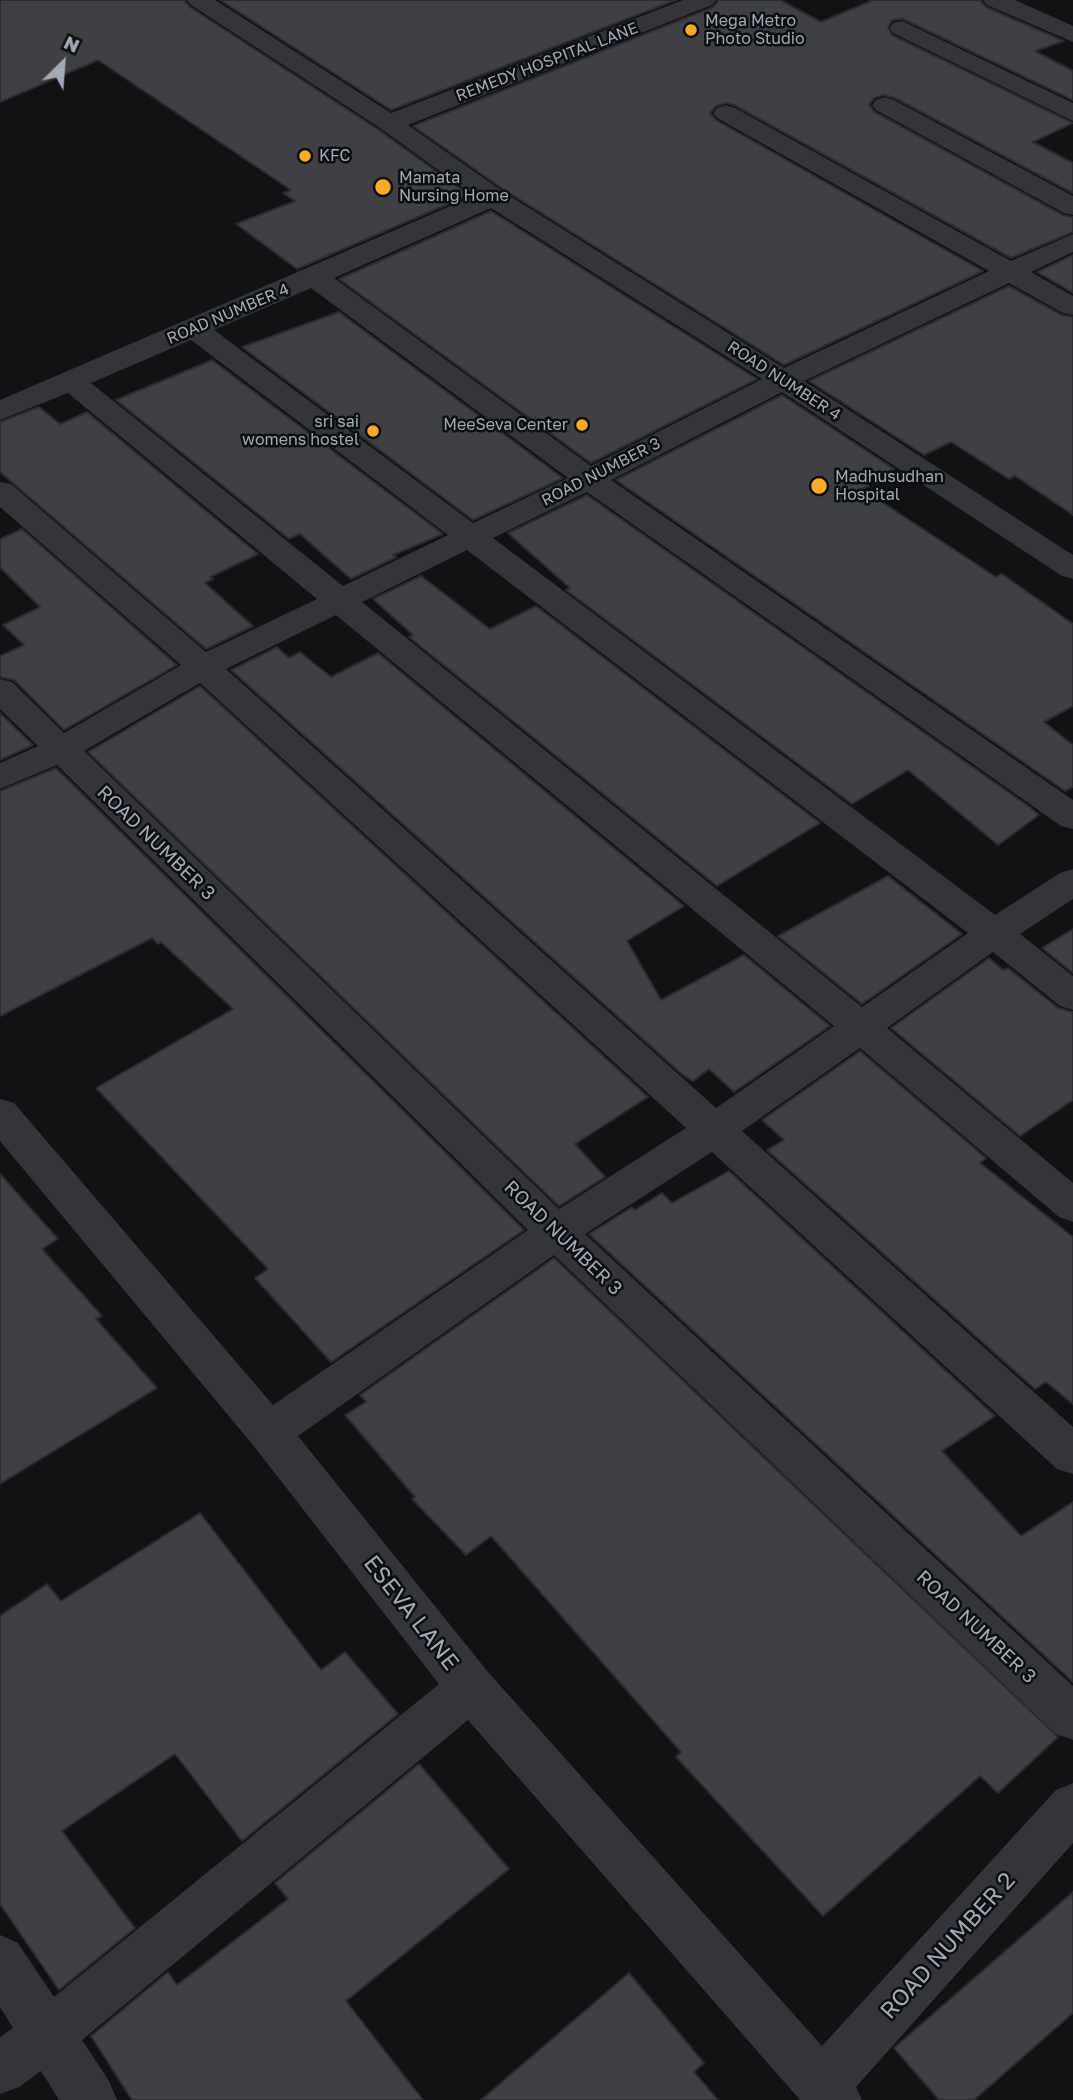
<!DOCTYPE html>
<style>
body{margin:0}
#map{position:relative;width:1073px;height:2100px;overflow:hidden;background:#121214;font-family:"Golos Text",sans-serif}
canvas{display:block}
.north{position:absolute;left:28px;top:28px;width:70px;height:70px;-webkit-text-stroke:5px #0d0e0f;paint-order:stroke;rotate:25deg;font-size:19px;font-weight:700;line-height:28px;text-align:center;color:#a3aab5}
.north::after{content:'';display:block;margin:auto;width:24px;height:32px;background:#a3aab5;clip-path:polygon(50% 0,100% 100%,50% 72%,0 100%)}
</style>
<div id="map">
<canvas width="1073" height="2100"></canvas>
<div class="north">N</div>
</div>
<script>
const context = document.querySelector('canvas').getContext('2d');
context.lineJoin = 'round';
function paint(path, color) { context.fillStyle = color; context.fill(path, 'evenodd'); }
function strokePath(path, color, width, dash) { context.strokeStyle = color; context.lineWidth = width; context.lineCap = dash ? 'butt' : 'round'; context.setLineDash(dash || []); context.stroke(path); }
function label(font, color, halo, rows, align = 'center') {
  context.font = font + ' "Golos Text",sans-serif'; context.lineWidth = 5; context.setLineDash([]); context.textBaseline = 'middle'; context.strokeStyle = halo; context.fillStyle = color; for (const [text, x, y, turn = 0] of rows) {
    context.save(); context.translate(x, y); context.rotate((+turn || 0) * Math.PI / 180); context.textAlign = isNaN(turn) ? turn : align; if (halo) context.strokeText(text, 0, 0); context.fillText(text, 0, 0); context.restore();
  }
}
const building = new Path2D(`
 M0 0H184L190 7 379 130 469 195 297 269 236 224 295 201 283 193 291 190 98 60 0 102Z
 M220 0H676L391 110Z
 M719 0H780L821 22 873 0H980L986 7 1064 41 1035 51 1073 71V100L903 19 892 20 888 27 892 35 1073 123 1033 142 1073 163V193L895 98 884 95 874 98 869 105 875 112 1063 215 1073 217V232L1011 258 736 106 727 103 716 106 710 113 716 120 983 271 784 365 503 189 413 126 713 7Z
 M491 211 757 379 591 463 339 279Z
 M1073 255V293L1037 272Z
 M1009 286 1062 315 1073 317V515L1015 476 1009 479 951 442 924 455 809 381Z
 M339 312 563 478 473 520 242 347Z
 M212 360 443 534 393 555 396 557 351 579 300 534 289 539 116 400Z
 M782 395 894 469 865 483 869 486 862 489 996 577 1002 574 1073 624V706L1044 722 1073 745V787L1065 791 616 480Z
 M39 407 60 424 87 412 258 554 210 577 213 579 205 583 253 626 206 649 0 472V422Z
 M587 495 1031 808 1039 815 998 845 908 770 852 804 566 590 570 588 508 533Z
 M22 529 177 665 64 730 14 680 0 677V656L24 645 3 625 40 607 0 567V539Z
 M421 576 490 629 536 606 820 823 717 886 409 637 413 635 373 599Z
 M277 647 289 658 300 652 331 677 378 653 684 906 627 941 661 1000 744 955 830 1026 734 1092 709 1069 693 1081 683 1075 231 670Z
 M200 686 648 1097 575 1144 605 1177 559 1206 88 752Z
 M0 713 33 745 0 760Z
 M56 768 524 1230 331 1362 255 1278 268 1269 96 1088 233 1009 161 942 158 944 152 938 0 1016V791Z
 M888 876 962 934 862 1004 778 936Z
 M1073 929V973L1042 948Z
 M989 958 1003 970 1008 968 1058 1008 1073 1012V1100L1020 1136 891 1028Z
 M860 1051 986 1158 980 1163 1073 1237V1404L1046 1382 1035 1389 767 1150 784 1140 762 1120Z
 M729 1171 995 1416 942 1451 1021 1536 1073 1502V1682L589 1234 632 1207 635 1210 662 1193 672 1203Z
 M0 1174 58 1239 42 1249 102 1316 96 1319 157 1388 0 1484Z
 M554 1258 1058 1737 998 1793 980 1776 823 1916 676 1757 681 1752 491 1536 466 1555 412 1499 415 1497 345 1415 366 1402 360 1395Z
 M200 1513 321 1670 345 1652 398 1714 242 1841 175 1754 62 1831 135 1928 59 1990 0 1904V1616L47 1584 61 1601Z
 M419 1764 509 1869 346 2001 423 2100H132L91 2036 168 1972 177 1985 288 1899 275 1883Z
 M1073 1892V2013L974 2100H939L894 2048Z
 M629 1973 704 2063 694 2072 718 2100H481Z`);
paint(building, '#3e4044');
strokePath(building, '#2c2c30', 2);
paint(new Path2D(`
 M187 0H215L391 113 683 0H716L712 5 408 125 502 191 784 368 989 271 717 118 713 113 717 108 726 105 735 108 1011 261 1073 234V252L1031 272 1073 296V315L1063 313 1009 283 804 381 1073 555V579L1062 576 782 392 611 480 1073 800V829L1061 826 587 492 493 538 995 915 1060 873 1073 869V899L1020 934 1073 976V1010L1060 1006 993 952 887 1028 1073 1183V1222L1059 1217 860 1048 742 1131 1073 1427V1474L1057 1469 712 1152 585 1234 1073 1686V1740L1056 1734 554 1255 298 1436 488 1672 822 2046 1056 1790 1073 1783V1843L856 2087 862 2100H800L468 1720 82 2040 109 2081 117 2100H59L41 2071 19 2087 0 2094V2037L13 2028 0 2007V1935L18 1943 54 1997 439 1684 253 1445 0 1141V1099L14 1103 273 1405 528 1230 57 765 0 789V763L38 746 0 709V679L12 682 64 733 181 665 0 507V482L11 484 206 652 317 599 68 393 0 420V400L474 196 380 128 191 5ZM491 208 762 379 591 466 334 278ZM311 288 568 478 473 523 214 330ZM191 340 448 535 343 586 91 383ZM467 550 968 933 862 1007 362 602ZM336 615 834 1026 716 1108 226 669ZM200 683 686 1128 559 1209 84 751Z
 M983 0H1015L1073 26V42L987 5Z
 M902 21 1073 103V121L893 33 890 28 893 23Z
 M885 97 894 100 1073 196V215L1064 213 876 110 872 105 876 100Z`), '#333539');
for (const [x, y, r, color] of [
 [691,30,7,"#f9aa26"],
 [305,156,7,"#f9aa26"],
 [383,187,9,"#f9aa26"],
 [582,425,7,"#f9aa26"],
 [373,431,7,"#f9aa26"],
 [819,486,9,"#f9aa26"]
]) { const dot = new Path2D(); dot.arc(x, y, r, 0, 2 * Math.PI); context.fillStyle = color; context.fill(dot); strokePath(dot, '#0d0e0f', 2.5); }
label('16px', '#a3aab5', '#0d0e0f', [
 ["Mega Metro",705,21],
 ["Photo Studio",705,39],
 ["KFC",319,156],
 ["Mamata",399,178],
 ["Nursing Home",399,196],
 ["sri sai",359,422,"right"],
 ["womens hostel",359,440,"right"],
 ["MeeSeva Center",568,425,"right"],
 ["Madhusudhan",835,477],
 ["Hospital",835,495]
], 'left');
label('16px', '#a3aab5', '#0d0e0f', [
 ["REMEDY HOSPITAL LANE",547,62,-21],
 ["ROAD NUMBER 4",228,314,-23],
 ["ROAD NUMBER 4",784,381,33],
 ["ROAD NUMBER 3",601,472,-27]
]);
label('19px', '#a3aab5', '#0d0e0f', [
 ["ROAD NUMBER 3",156,843,44],
 ["ROAD NUMBER 3",563,1238,44],
 ["ROAD NUMBER 3",976,1627,43]
]);
label('23px', '#a3aab5', '#0d0e0f', [
 ["ESEVA LANE",411,1613,52],
 ["ROAD NUMBER 2",948,1946,-48]
]);
</script>
